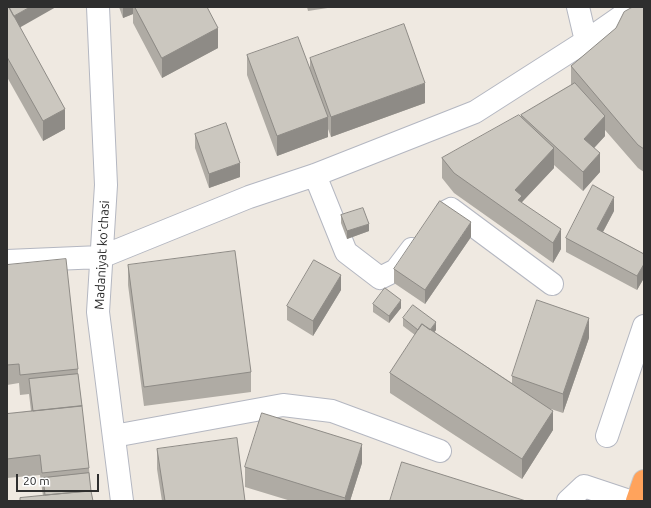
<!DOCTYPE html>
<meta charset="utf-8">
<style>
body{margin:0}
#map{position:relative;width:651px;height:508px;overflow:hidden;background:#efe9e1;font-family:Ubuntu,sans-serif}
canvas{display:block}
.frame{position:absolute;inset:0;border:8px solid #2e2e2e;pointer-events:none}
.scale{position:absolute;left:16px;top:474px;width:83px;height:18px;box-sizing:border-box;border:2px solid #2e2e2e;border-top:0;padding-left:5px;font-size:12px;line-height:14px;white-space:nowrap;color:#2e2e2e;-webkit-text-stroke:3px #fff;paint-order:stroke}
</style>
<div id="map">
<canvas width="651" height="508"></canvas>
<div class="frame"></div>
<div class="scale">20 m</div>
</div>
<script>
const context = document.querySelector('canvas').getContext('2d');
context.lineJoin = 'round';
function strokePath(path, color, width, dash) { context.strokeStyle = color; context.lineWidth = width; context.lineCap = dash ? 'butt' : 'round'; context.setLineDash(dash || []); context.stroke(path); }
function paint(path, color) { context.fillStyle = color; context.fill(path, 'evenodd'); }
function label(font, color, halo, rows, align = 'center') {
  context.font = font + ' Ubuntu,sans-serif'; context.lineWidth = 4; context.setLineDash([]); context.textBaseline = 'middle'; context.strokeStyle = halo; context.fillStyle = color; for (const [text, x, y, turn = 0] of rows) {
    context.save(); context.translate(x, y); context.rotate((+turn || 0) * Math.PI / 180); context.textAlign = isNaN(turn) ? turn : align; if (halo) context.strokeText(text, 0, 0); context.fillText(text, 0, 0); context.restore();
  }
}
const minor = new Path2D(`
 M98 7 106 185 98 312 122 501
 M578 7 586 41
 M315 175 346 252 380 278 396 270 412 249
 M447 211 451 209 552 284
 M7 261 101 257 249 197 315 175 475 112 586 41 635 7
 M114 436 283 405 332 411 440 451
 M607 436 644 326
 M568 501 584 486 629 501`);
const highway = new Path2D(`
 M637 501 644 481`);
strokePath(minor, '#b4b7c1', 24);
strokePath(highway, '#c9c9c9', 24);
strokePath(minor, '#fff', 22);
strokePath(highway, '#ffa35c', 22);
paint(new Path2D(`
 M7 7 20 27 65 129 43 141 7 77Z
 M119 7H207L218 48 162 78 133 23V14L123 18Z
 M307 7H334L308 11Z
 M644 7V172L638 168 605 130V136L594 148 600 172 583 191 554 165V168L522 202V204L561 249 553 263 454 193 442 178V158L521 117V115L571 85V66Z
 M247 55 310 67V58L425 103 331 137 328 129V137L277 156 247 75Z
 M195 134 240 177 209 188 195 148Z
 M614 211 603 232 644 254V278L637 290 566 252V238Z
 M341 215 369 231 347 239 341 223Z
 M471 237 425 304 394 283V269Z
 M7 265 78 369V374L89 468 91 491 93 501H20V498L43 496 40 475 7 478V414L31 411 29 394 20 395 19 383 7 385Z
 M128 265 251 372V392L144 406 128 285Z
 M341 290 313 336 287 320V306Z
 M373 304 401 308 389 323 373 312Z
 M403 318 436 330 434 332 512 383V376L589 338 563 413 551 409 553 430 522 479 390 393V373L415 335 403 326Z
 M157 449 245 501H162L157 469Z
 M362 463 350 501H291L245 487V467Z`), '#afaba4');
paint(new Path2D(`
 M30 7H56L12 32V17Z
 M123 7H133V14L123 18Z
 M218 28V48L162 78V58Z
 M425 83V103L331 137V117Z
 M65 109V129L43 141V121Z
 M605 116V136L584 159V139Z
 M328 117V137L277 156V136Z
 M554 148V168L522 202V216L515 190Z
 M600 153V172L583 191V172Z
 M240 163V177L209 188V174Z
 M614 197V211L597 243V229Z
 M471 222V237L425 304V290Z
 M369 224V231L347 239V231Z
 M561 229V249L553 263V243Z
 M644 264V278L637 290V276Z
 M341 275V290L313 336V321Z
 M401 300V308L389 323V316Z
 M589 318V338L563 413V394Z
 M436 322V330L426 343V336Z
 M553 411V430L522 479V459Z
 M362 444V463L350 501H345V498Z`), '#8e8b86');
const building = new Path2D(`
 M7 7H9L65 109 43 121 7 57Z
 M9 7H30L14 16Z
 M135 7H207L218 28 162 58Z
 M633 7H644V149L638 145 571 66 616 28 624 12Z
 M404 24 425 83 331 117 310 58Z
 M298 37 328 117 277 136 247 55Z
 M575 83 605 116 584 139 600 153 583 172 521 115Z
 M519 115 554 148 515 190 522 196 518 200 561 229 553 243 454 173 442 158Z
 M226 123 240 163 209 174 195 134Z
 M593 185 614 197 597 229 644 254V264L637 276 566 238Z
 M440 201 471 222 425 290 394 269Z
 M363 208 369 224 347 231 341 215Z
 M235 251 251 372 144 387 128 265Z
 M66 259 78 369 20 375 19 364 7 365V265Z
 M314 260 341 275 313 321 287 306Z
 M385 288 401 300 389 316 373 304Z
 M537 300 589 318 563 394 512 376Z
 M413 305 436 322 430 330 422 324 418 330 403 318Z
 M422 324 553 411 522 459 390 373Z
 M78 374 82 406 33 411 29 379Z
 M82 406 89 468 42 473 40 455 7 459V414Z
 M262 413 362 444 345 498 245 467Z
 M237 438 245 501H165L157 449Z
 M402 462 526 501H390Z
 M89 473 91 491 45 495 43 478Z
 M91 491 93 501H20V498Z`);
paint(building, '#cbc7bf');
strokePath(building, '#8e8b86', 1);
label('13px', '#2e2e2e', '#fff', [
 ["Madaniyat koʻchasi",102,255,-87]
]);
</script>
